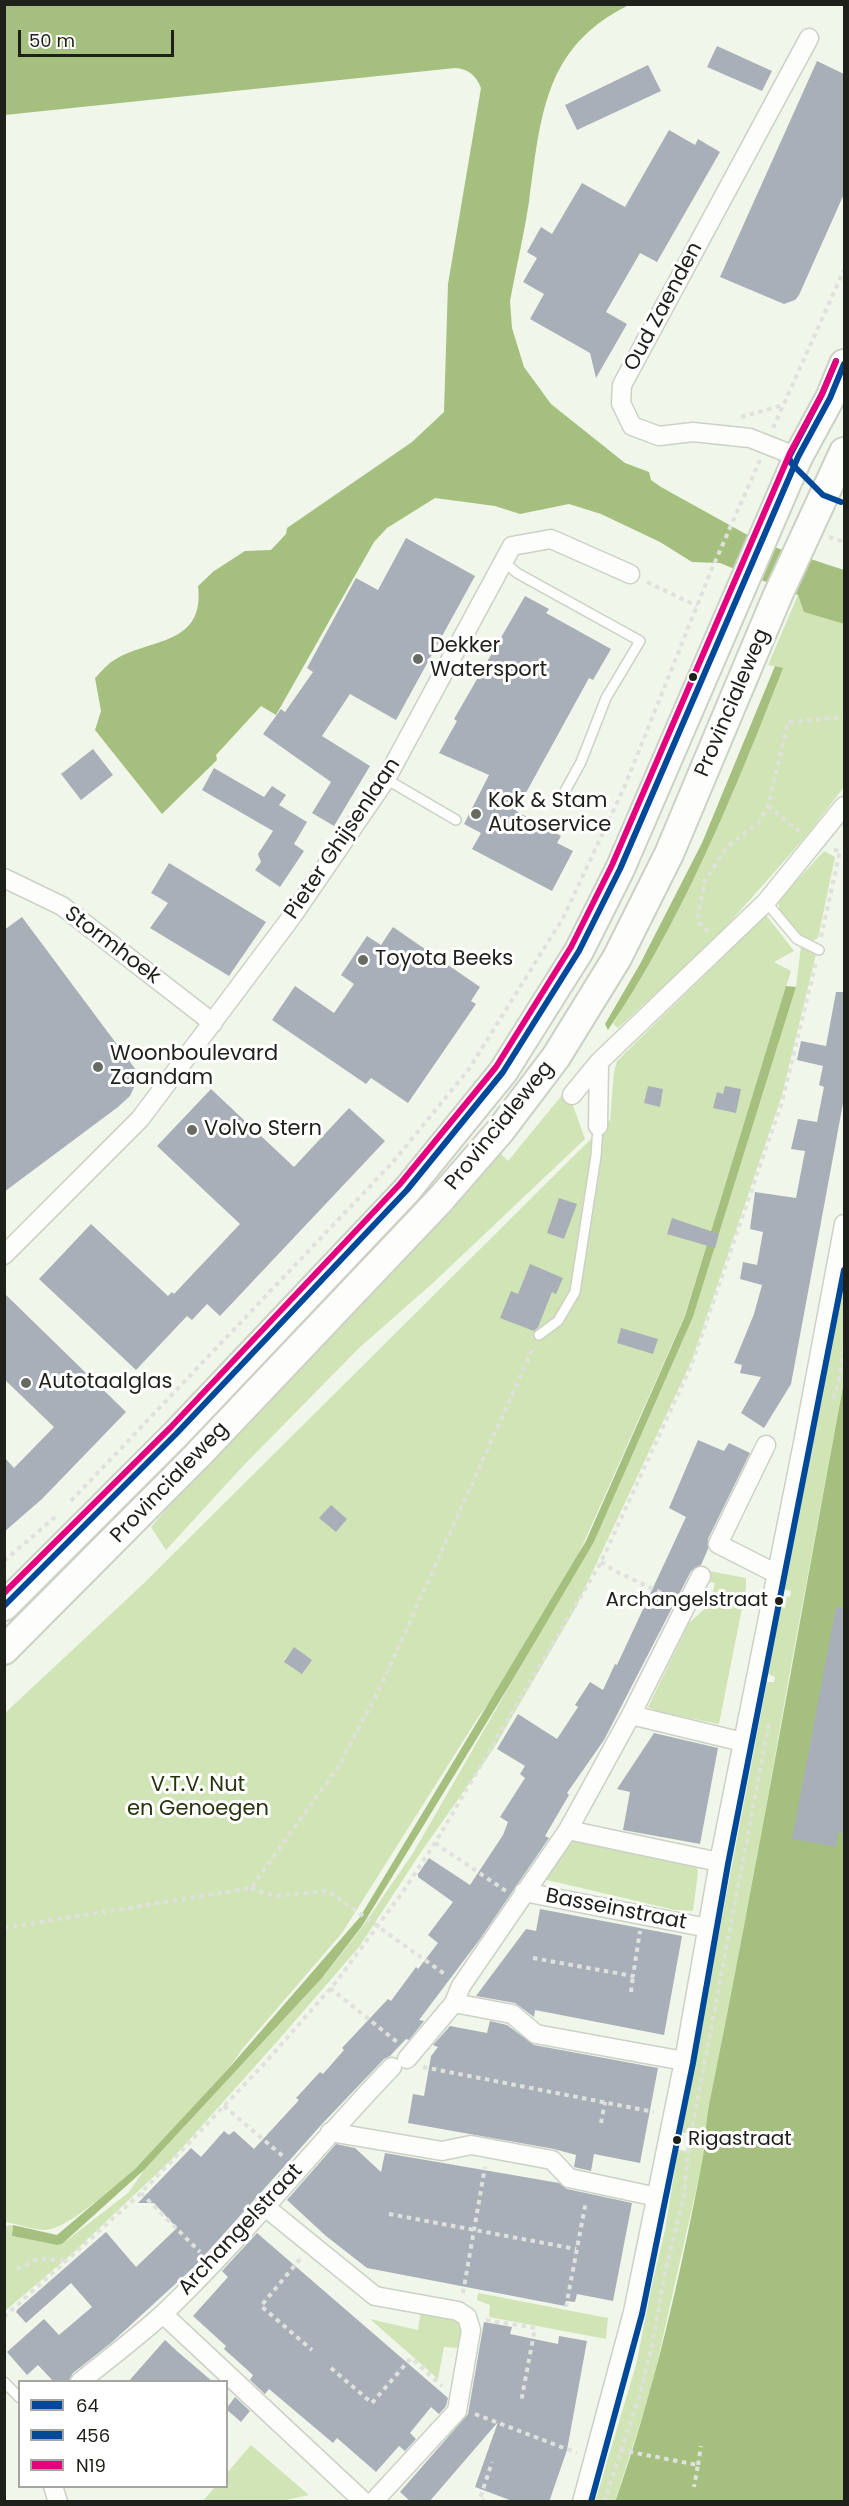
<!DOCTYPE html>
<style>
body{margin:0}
#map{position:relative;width:849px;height:2506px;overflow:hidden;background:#f0f6ea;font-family:Poppins,sans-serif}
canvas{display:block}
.frame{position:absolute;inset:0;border:6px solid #1d2119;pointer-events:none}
.legend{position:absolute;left:18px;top:2380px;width:210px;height:108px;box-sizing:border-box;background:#fff;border:2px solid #a5a6a3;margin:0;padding:8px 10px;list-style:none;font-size:18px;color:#1d2119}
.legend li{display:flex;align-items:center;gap:12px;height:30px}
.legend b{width:30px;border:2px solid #a5a6a3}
.scale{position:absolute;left:18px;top:30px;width:156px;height:27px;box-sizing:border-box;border:3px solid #1d2119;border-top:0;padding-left:8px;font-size:18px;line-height:21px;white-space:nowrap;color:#1d2119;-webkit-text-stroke:4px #fff;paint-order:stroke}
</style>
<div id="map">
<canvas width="849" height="2506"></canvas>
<div class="frame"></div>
<ul class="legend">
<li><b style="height:8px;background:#004899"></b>64</li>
<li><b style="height:8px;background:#004899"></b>456</li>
<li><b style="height:8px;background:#e5007d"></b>N19</li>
</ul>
<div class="scale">50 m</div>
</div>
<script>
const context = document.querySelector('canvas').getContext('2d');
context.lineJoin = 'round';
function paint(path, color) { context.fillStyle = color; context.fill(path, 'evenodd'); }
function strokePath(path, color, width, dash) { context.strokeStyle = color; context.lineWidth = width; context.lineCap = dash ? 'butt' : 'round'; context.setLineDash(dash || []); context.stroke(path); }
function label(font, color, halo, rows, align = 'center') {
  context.font = font + ' Poppins,sans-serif'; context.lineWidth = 6; context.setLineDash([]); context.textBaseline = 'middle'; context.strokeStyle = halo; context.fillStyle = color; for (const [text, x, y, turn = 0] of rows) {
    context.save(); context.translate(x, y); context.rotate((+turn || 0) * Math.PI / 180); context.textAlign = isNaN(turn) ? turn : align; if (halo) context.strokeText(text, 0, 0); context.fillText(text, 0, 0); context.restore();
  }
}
paint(new Path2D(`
 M798 595 805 612 844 624V787L807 835 717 937 618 1028 613 1024C681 910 735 791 782 668L768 665Z
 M824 851 835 857 818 938 809 943C794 932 780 920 778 901Z
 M766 915 794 951 774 962 791 971 685 1315 585 1540 546 1623 594 1542 693 1317 796 987 801 946 816 954 782 1095 692 1360 575 1609 494 1748 421 1852 359 1947 282 2036 173 2158 73 2253 5 2311V2226L13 2225 12 2236 57 2245 62 2244 128 2193 144 2170 326 1974 365 1923 413 1853 536 1640 479 1716 342 1933 243 2048 229 2068 135 2169C118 2184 67 2229 46 2230 33 2230 18 2224 5 2222V1713L142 1585 610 1120 614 1072 617 1061Z
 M567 1089 585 1139 435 1281 358 1349 243 1466 166 1550 151 1527 238 1429 500 1153 508 1161Z
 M844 1279V1381L790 1671 754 1876 707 2116 703 2159 651 2390 615 2501 595 2502 636 2365 653 2280 665 2230 678 2150 686 2151 689 2134 681 2132 767 1682H774L775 1677 768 1674 780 1607 785 1608 787 1596 790 1597 791 1591 784 1589Z
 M704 1570 746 1578V1588L719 1724 659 1712 648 1707 689 1623 710 1604 715 1583 701 1581Z
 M573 1837 696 1863 698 1873 693 1911 675 1910 543 1879Z
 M478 2293 608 2318 606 2339 489 2317 490 2305 477 2300Z
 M421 2310 453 2314 464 2324 463 2348 444 2347 438 2379 370 2319 418 2330Z
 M251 2445 309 2495 281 2501H203L215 2487 226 2486 227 2473Z`), '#d0e4b6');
paint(new Path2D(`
 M4 5H629C543 47 541 117 529 202 524 235 516 268 510 301L512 328 524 367 551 404 625 463 649 472 651 480 661 487 762 543 844 570V624L804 612 798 595 720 563 692 562 660 542 601 514 569 504 520 514 495 506 435 498 387 528 374 542 276 715 261 706 216 755 217 760 162 814 95 730 101 711 95 678C101 672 108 663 116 659 152 638 205 645 198 586L214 571 245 551 271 550 286 534 287 528 412 442 444 412 448 284 481 88C476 75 468 69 455 68L5 115Z
 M775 666 783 668C736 789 681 923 608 1030L605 1024 640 964 702 843Z
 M786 986 796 987 693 1317 594 1542 512 1681 362 1926 323 1977 144 2170 62 2244 57 2245 12 2236 13 2225 57 2235 135 2169 229 2068 360 1917 586 1541 685 1316Z
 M844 1381V2501L615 2502C654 2392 680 2277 702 2162 706 2143 705 2124 709 2105 758 1864 799 1622 844 1381Z`), '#a5c07e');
paint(new Path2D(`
 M717 46 772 71 762 91 707 67Z
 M817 61 844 74V194L799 295 795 300 784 304 720 277Z
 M648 65 661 91 577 130 565 105Z
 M669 130 695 145 698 139 720 152 657 262 640 253 606 312 627 324 596 378 590 353 530 319 544 294 523 282 537 258 527 252 541 227 552 234 582 183 625 207Z
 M406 538 475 576 396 720 350 694 322 736 370 766 334 826 312 813 331 782 263 734 281 709 285 712 313 672 307 668 356 578 378 590Z
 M525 596 549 609 546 613 611 649 593 680 589 678 516 811 561 836 557 843 573 851 552 891 472 849 481 833 464 824 489 775 439 753 457 721 454 719Z
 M93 749 113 775 81 800 61 774Z
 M214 768 264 797 272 786 286 795 279 805 307 822 294 844 304 851 280 887 255 870 261 862 258 854 273 831 202 790Z
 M169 863 266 922 229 976 150 928 168 903 151 893Z
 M22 917 136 1070 133 1073 135 1085 130 1096 118 1107 4 1192V930Z
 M393 927 480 987 471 1001 476 1004 408 1103 371 1078 366 1084 272 1020 295 986 334 1013 354 984 341 975 367 936 381 945Z
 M836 992H844V1098L791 1384 764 1428 741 1413 761 1377 740 1373 742 1365 734 1363 754 1314 762 1285 740 1279 743 1262 757 1265 763 1232 750 1229 755 1192 796 1198 805 1151 791 1149 798 1119 817 1122 824 1087 819 1085 823 1066 797 1060 801 1041 826 1046Z
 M648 1086 663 1089 660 1107 644 1103Z
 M725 1086 741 1089 736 1113 713 1108 717 1092 723 1094Z
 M211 1089 294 1167 349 1108 385 1141 220 1316 207 1304 192 1320 187 1316 136 1370 39 1279 91 1224 168 1296 172 1292 174 1294 240 1224 157 1146Z
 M559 1198 577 1204 564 1239 547 1233Z
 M672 1218 719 1234 715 1248 667 1234Z
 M530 1264 563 1278 556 1294 552 1292 538 1327 534 1331 500 1318 511 1291 518 1294Z
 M4 1293 126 1412 42 1499 4 1532V1457L14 1468 54 1427 4 1379Z
 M621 1328 658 1339 653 1354 617 1343Z
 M698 1440 724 1451 729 1443 750 1453 708 1539V1549L701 1565 691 1571 604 1740 567 1793 569 1795 545 1836 549 1838 480 1939 419 2020 424 2021 409 2040 406 2039 390 2056 384 2059 322 2124 196 2265 111 2343 73 2373 68 2382H54L38 2365 27 2375 7 2352 44 2319 59 2335 92 2307 71 2283 26 2323 16 2312 18 2309 106 2232 136 2267 177 2228 154 2203H138L191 2148 201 2157 224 2131 229 2135 234 2131 254 2149 299 2100 296 2098 320 2072 323 2074 344 2050 342 2048 388 1999 391 2001 416 1967 418 1969 438 1943 428 1935 453 1902 418 1877V1874L429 1858 470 1885 503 1835 508 1822 500 1817 525 1778 520 1774 525 1766 497 1749 518 1714 557 1739 578 1707 575 1705 590 1682 603 1690 615 1664 617 1665 686 1517 669 1508Z
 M331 1505 347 1519 336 1532 319 1518Z
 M836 1607 844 1608V1834L838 1832 836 1847 792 1839Z
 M294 1647 312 1660 302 1674 284 1662Z
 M654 1733 718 1748 700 1844 623 1830 630 1792 617 1789Z
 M540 1909 682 1936 664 2035 535 2010 534 2017 515 2003 476 1996 526 1929 536 1931Z
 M490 2021 507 2025 534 2045 658 2068 640 2163 594 2154 591 2171 574 2167 576 2155 554 2149 408 2123 413 2094 424 2096 431 2056 438 2047 433 2045 450 2026 487 2033Z
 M336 2144 355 2148 381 2172 385 2153 559 2183 567 2189 632 2203 613 2301 577 2294 575 2302 566 2301 565 2306 367 2268 326 2236 287 2200Z
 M257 2233 448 2398 446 2406 439 2414 431 2407 410 2433 416 2439 405 2451 399 2446 376 2472 337 2438 333 2443 269 2389 265 2394 250 2380 253 2375 224 2349 226 2346 193 2316 228 2277 222 2271Z
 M484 2322 512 2327 510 2334 558 2344 559 2336 587 2341 567 2450 549 2502H515L475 2487 498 2422 429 2502H411L400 2492 468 2414Z
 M165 2340 178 2352 213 2382H128Z
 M235 2397 250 2411 241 2422 226 2409Z`), '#a9afb8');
const service = new Path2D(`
 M504 562 517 573 640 641 606 698 581 762 558 804
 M386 779 456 820
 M766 902 797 939 819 950
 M539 1335 558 1321 575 1292 596 1156 598 1126
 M4 2382 20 2398`);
const minor = new Path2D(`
 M798 457 750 438 693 432 659 436 632 426 621 403 622 385 809 38
 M4 878 62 906 213 1023
 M572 1095 599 1062
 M598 1126 599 1062 766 902 844 806
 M4 1255 140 1119 293 915 386 779 512 546 551 539 630 574
 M766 1445 718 1544 777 1574
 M631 1715 743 1742
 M568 1830 719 1862
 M524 1892 708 1928
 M454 2003 512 2014 536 2034 684 2061
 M407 2059 454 2003 461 1986 568 1830 631 1715 701 1576
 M330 2132 442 2151 471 2145 552 2160 569 2178 657 2197
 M264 2206 375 2296 458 2311 467 2317 471 2330 457 2411 373 2502
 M163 2314 364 2502
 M80 2382C108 2359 138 2337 165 2312 245 2235 315 2147 392 2067
 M53 2486 58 2502
 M582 2502 633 2312 684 2061 719 1862 803 1443 844 1224`);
const primary = new Path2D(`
 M4 1606 176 1434 407 1190 503 1072 579 951 620 869 798 457 830 398 844 364
 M4 1650 197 1456 440 1200 500 1131 556 1057 617 958 669 854 777 597 844 452`);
strokePath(service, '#ccd1c6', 12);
strokePath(minor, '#ccd1c6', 21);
strokePath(primary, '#ccd1c6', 32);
strokePath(new Path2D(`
 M741 417 783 405
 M773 428 844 270
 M829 537 844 542
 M647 582 697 606
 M768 806 801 833
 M708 932 697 920 705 880 728 846 759 822 768 806 788 722 844 717
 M821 937 840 851 831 849
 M833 1398 837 1388 844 1350
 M71 1501 393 1162 469 1069 563 918 624 788 711 571 760 460
 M4 1561 55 1517
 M601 1562 615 1571 670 1597
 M435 1843 506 1891
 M251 1888 274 1896 328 1891 446 1975
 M4 1928 251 1888 340 1764 380 1688 534 1346
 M533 1958 633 1976 640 1931
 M330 1988 397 2042
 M631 1992 633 1976
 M423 2067 654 2112
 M224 2106 285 2158
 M601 2123 605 2102
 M141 2193 200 2252
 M389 2214 576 2249
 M300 2259 261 2306 312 2350
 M17 2269 38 2259 67 2260
 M463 2293 485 2167
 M566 2307 586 2201
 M4 2317 141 2193 265 2063 336 1982 402 1893 435 1843 601 1562 691 1366 782 1102 816 962
 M486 2320 535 2328 521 2402
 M331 2368 372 2403 411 2358 442 2386
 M475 2414 577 2453
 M620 2450 698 2465 694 2487
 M698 2465 701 2446
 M486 2502 480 2499 492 2462
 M604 2502 640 2394 653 2341 664 2278 684 2195 688 2150 769 1723`), '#dfe1dd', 4, [4.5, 4.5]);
strokePath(service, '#fdfefc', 9);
strokePath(minor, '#fdfefc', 18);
strokePath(primary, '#fdfefc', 28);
strokePath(new Path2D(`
 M4 1606 176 1434 407 1190 503 1072 579 951 620 869 798 457 830 398 844 364`), '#004899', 6);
strokePath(new Path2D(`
 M836 361 822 394 789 457 791 463 823 495 841 502
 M591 2502 642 2314 693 2063 728 1864 844 1270`), '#004899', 6);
strokePath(new Path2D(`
 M4 1593 170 1428 400 1184 496 1067 571 947 612 865 790 453 822 394 836 361`), '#e5007d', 6);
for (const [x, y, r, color] of [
 [418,659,6,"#676c62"],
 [693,677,5,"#1d2119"],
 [476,814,6,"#676c62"],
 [363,960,6,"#676c62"],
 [98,1067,6,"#676c62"],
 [192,1130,6,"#676c62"],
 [26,1383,6,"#676c62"],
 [779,1601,5,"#1d2119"],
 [677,2140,5,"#1d2119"]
]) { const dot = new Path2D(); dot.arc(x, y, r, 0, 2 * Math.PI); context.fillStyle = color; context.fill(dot); strokePath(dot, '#fff', 2); }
label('20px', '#1d2119', '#fff', [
 ["Archangelstraat",768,1601],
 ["Rigastraat",688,2140,"left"]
], 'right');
label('21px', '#1d2119', '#fff', [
 ["Oud Zaenden",664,307,-62],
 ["Provincialeweg",733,703,-67],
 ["Pieter Ghijsenlaan",343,839,-56],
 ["Stormhoek",112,946,37],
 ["Provincialeweg",500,1126,-51],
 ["Provincialeweg",170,1483,-46],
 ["Basseinstraat",616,1910,11],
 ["Archangelstraat",241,2230,-47]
]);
label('21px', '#1d2119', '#fff', [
 ["Dekker",430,647],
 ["Watersport",430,671],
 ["Kok & Stam",488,802],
 ["Autoservice",488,826],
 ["Toyota Beeks",375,960],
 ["Woonboulevard",110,1055],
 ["Zaandam",110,1079],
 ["Volvo Stern",204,1130],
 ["Autotaalglas",38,1383]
], 'left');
label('21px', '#26340f', '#fff', [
 ["V.T.V. Nut",198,1786],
 ["en Genoegen",198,1810]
]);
</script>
